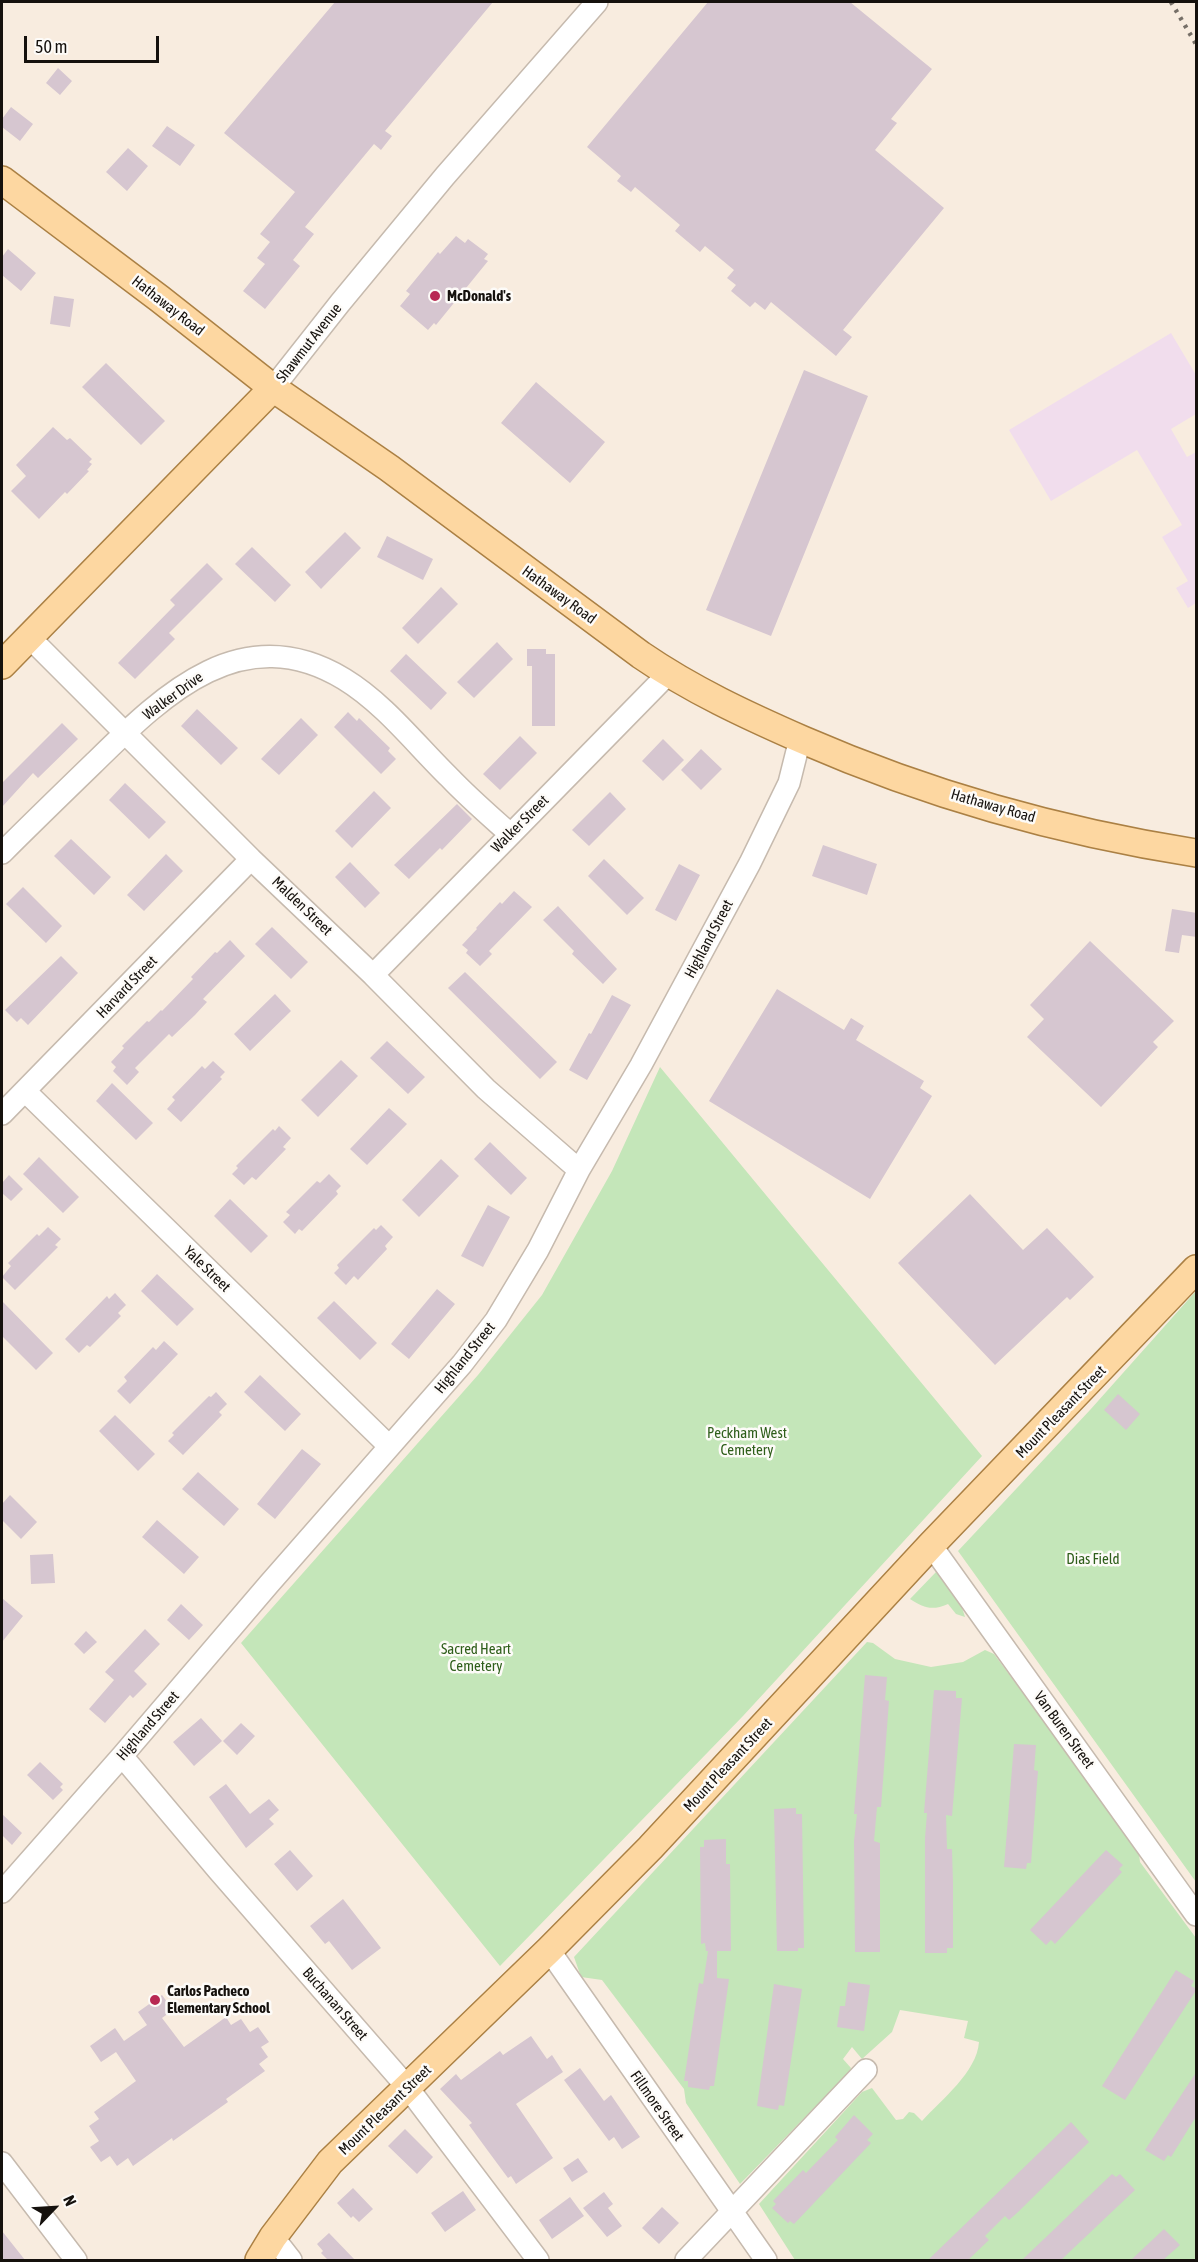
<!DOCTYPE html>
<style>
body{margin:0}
#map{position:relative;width:1198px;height:2262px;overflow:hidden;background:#f8ecdf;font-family:"Asap Condensed",sans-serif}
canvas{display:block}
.frame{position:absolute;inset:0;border:3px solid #15110d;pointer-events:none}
.north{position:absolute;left:24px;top:2178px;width:60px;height:60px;-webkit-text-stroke:4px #fdfbf8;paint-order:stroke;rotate:65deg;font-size:16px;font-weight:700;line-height:24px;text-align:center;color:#15110d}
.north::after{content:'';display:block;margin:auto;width:21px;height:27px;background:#15110d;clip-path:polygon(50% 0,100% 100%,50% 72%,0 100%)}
.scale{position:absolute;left:24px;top:36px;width:135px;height:27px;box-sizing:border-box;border:3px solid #15110d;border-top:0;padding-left:8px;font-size:18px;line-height:21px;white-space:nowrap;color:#15110d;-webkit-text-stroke:4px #fdfbf8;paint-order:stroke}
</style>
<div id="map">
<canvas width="1198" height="2262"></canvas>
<div class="frame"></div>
<div class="north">N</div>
<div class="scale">50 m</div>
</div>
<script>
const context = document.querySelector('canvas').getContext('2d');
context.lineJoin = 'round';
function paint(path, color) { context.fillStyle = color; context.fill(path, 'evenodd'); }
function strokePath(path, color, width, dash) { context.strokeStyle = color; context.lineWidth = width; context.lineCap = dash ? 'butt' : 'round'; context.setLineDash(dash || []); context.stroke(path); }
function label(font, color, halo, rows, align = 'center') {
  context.font = font + ' "Asap Condensed",sans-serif'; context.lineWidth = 5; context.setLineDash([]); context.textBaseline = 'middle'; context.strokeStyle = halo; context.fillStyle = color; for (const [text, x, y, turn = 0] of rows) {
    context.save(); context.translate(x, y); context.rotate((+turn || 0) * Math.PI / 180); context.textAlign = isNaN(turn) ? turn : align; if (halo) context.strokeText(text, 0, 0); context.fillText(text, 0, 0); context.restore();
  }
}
paint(new Path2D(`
 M1171 333 1196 375V414L1171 429 1187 457 1196 452V603L1188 608 1176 588 1188 581 1162 537 1182 525 1137 450 1051 501 1009 430Z`), '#f1dded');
paint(new Path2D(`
 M660 1067 982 1456 743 1716 500 1966 241 1643 478 1375 542 1295 612 1171Z
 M1196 1291V1882L958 1551 1090 1410Z
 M936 1572 958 1595 965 1617 956 1614 948 1604C932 1611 924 1608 910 1599Z
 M867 1642 873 1643 895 1659 931 1667 963 1662 985 1650 994 1654 1110 1810 1139 1854 1140 1862 1196 1938V2260H795L759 2204 862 2092 872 2088 896 2120 903 2119 909 2112 914 2113 922 2121C941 2100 977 2072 979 2042L964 2038 968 2021 900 2010 892 2032 862 2059 852 2047 843 2059 851 2068 849 2072 740 2184 686 2103 684 2089 602 1980 581 1977 574 1957Z`), '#c4e6b9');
paint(new Path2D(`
 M335 2H493L385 131 392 136 381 150 374 144 305 227 314 234 293 260 300 266 265 309 243 291 265 264 257 258 270 242 260 234 295 192 224 133Z
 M708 2H850L932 69 891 119 897 123 875 150 944 208 843 330 852 337 836 356 771 302 765 310 755 302 750 307 731 291 736 285 727 278 734 270 705 246 700 252 675 231 680 225 635 187 631 192 617 181 621 176 587 147Z
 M58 68 72 81 60 95 46 83Z
 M11 107 33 124 20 141 2 127V119Z
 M167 126 195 145 180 166 152 146Z
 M128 148 148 166 127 191 106 172Z
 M456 236 465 243 468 239 488 254 484 259 488 261 436 325 434 323 428 330 400 306 410 294 406 291 438 252 440 254Z
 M8 249 36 273 21 291 2 275V257Z
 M54 296 74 299 70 327 50 324Z
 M106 363 165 421 141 445 82 387Z
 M804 370 868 396 771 636 706 610Z
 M536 382 605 442 570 483 501 423Z
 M53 427 67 440 70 438 92 459 89 462 92 464 87 470 89 471 67 494 65 492 39 519 11 491 26 476 16 465Z
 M345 532 361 548 321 589 305 572Z
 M387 536 433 559 423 580 377 557Z
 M252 547 291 585 275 602 235 564Z
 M207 563 223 579 169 633 175 639 135 679 118 663 175 605 170 600Z
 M441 587 458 604 418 644 402 628Z
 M497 642 513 659 474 698 457 682Z
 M527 649H546V654H555V726H532V666H527Z
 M406 654 447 693 431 710 390 671Z
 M197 709 238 748 221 765 181 726Z
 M348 712 357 721 359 718 390 748 388 751 396 759 381 774 334 727Z
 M301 718 318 735 279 775 261 759Z
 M62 723 78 739 38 778 33 773 2 807V783Z
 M520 736 537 753 500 790 483 774Z
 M663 739 684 760 663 781 642 761Z
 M701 749 722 769 701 790 681 770Z
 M125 783 166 822 149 839 109 800Z
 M374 791 391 808 352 848 335 831Z
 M610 792 626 809 589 846 572 830Z
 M457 804 472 819 442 850 440 848 409 879 394 865Z
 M71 839 111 877 94 895 54 856Z
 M823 845 877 864 867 895 812 876Z
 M166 854 183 871 144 911 127 895Z
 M604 859 644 898 627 915 588 876Z
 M350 862 380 893 365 908 335 877Z
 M679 864 700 875 676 921 655 910Z
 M23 887 62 926 46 943 6 904Z
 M514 891 532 907 489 951 492 954 480 966 466 953 468 950 462 945 477 929 476 928 500 902 502 904Z
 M558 906 617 969 603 984 572 954 574 951 543 920Z
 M1172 909 1197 913V937L1182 935 1179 953 1165 951Z
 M272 927 308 962 291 979 255 944Z
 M230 940 245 956 203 999 207 1002 195 1015 172 1037 169 1034 135 1068 139 1072 127 1085 113 1071 116 1067 111 1062 124 1048 122 1046 147 1021 149 1022 161 1010 162 1011 193 979 191 977 215 952 217 953Z
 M1090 941 1174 1021 1153 1042 1158 1047 1101 1107 1027 1037 1044 1019 1030 1005Z
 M61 956 78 973 28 1025 21 1018 17 1022 5 1010Z
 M465 972 557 1062 540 1079 448 988Z
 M777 989 844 1030 851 1018 864 1026 856 1040 924 1081 920 1088 932 1096 870 1199 709 1101Z
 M275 994 291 1011 250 1051 234 1034Z
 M612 995 631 1005 587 1080 569 1070 589 1033 591 1034Z
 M387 1041 425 1077 408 1094 370 1058Z
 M341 1060 358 1076 318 1117 301 1100Z
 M213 1061 225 1072 220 1077 222 1079 181 1122 167 1109 175 1100 172 1097 202 1066 205 1069Z
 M112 1083 153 1123 136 1140 96 1101Z
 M389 1108 407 1124 367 1165 350 1149Z
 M279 1126 291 1138 283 1147 286 1149 256 1180 252 1177 244 1185 232 1174 238 1168 236 1166 273 1129 275 1131Z
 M490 1142 527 1178 511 1195 474 1159Z
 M39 1157 79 1197 63 1213 23 1174Z
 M441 1159 459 1176 419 1217 402 1200Z
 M329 1174 341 1186 336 1191 338 1194 302 1231 299 1229 295 1234 283 1222 290 1215 286 1212 317 1181 320 1183Z
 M9 1175 23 1189 11 1201 2 1193V1183Z
 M970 1194 1023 1250 1047 1228 1094 1277 1070 1300 1067 1297 995 1365 898 1263Z
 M230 1199 268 1236 251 1253 214 1216Z
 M488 1205 510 1217 483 1267 461 1256Z
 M381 1225 393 1237 385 1246 387 1249 358 1280 354 1276 346 1285 334 1273 339 1268 337 1265 374 1228 376 1230Z
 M48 1227 61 1239 55 1245 58 1247 15 1290 2 1277 11 1266 8 1263 37 1234 39 1236Z
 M157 1274 194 1309 177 1326 141 1291Z
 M437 1289 455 1304 409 1359 391 1344Z
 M115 1293 126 1305 118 1313 121 1316 90 1347 87 1345 79 1353 65 1339 107 1296 109 1299Z
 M2 1301 53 1353 36 1370 2 1336Z
 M334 1301 377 1343 360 1360 317 1318Z
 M164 1341 178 1354 130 1404 117 1391 127 1381 124 1377 153 1347 156 1350Z
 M260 1375 301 1414 285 1431 244 1392Z
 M216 1392 227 1404 219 1412 222 1415 183 1455 168 1441 174 1435 172 1433 209 1396 211 1397Z
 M1118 1394 1140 1414 1126 1430 1104 1410Z
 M115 1415 155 1454 138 1471 99 1431Z
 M302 1449 321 1464 275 1519 257 1504Z
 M198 1472 239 1509 224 1526 182 1489Z
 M10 1495 37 1522 21 1539 2 1520V1504Z
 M157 1520 199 1557 184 1574 142 1537Z
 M53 1554 55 1583 31 1584 30 1555Z
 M2 1598 23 1616 2 1642Z
 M181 1604 203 1625 189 1640 167 1620Z
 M145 1629 160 1644 134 1671 147 1684 133 1698 130 1695 105 1723 89 1709 114 1680 105 1672Z
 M86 1631 97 1642 84 1654 74 1644Z
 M865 1675 887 1677 885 1700 889 1701 881 1807H877L874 1841 880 1843V1952H855L854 1841 857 1814H854Z
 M934 1690 956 1691V1698H962L952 1816 946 1815 947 1849H952L953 1883V1948H947V1953H925V1838L927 1813H924Z
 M201 1718 222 1741 194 1766 173 1742Z
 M241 1723 255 1736 237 1755 223 1741Z
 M1014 1744 1036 1745 1034 1770 1038 1771 1031 1863H1027L1026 1869 1004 1867Z
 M40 1762 63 1784 60 1787 63 1790 53 1800 27 1775Z
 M226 1784 250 1814 269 1799 279 1810 269 1819 274 1824 246 1848 209 1797Z
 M796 1808V1814H802L804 1948H798V1951H777L774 1809Z
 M2 1814 22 1833 12 1845 2 1835Z
 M726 1839V1864H730L731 1951H717V1978L729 1979 714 2086H710L709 2090 688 2087V2081H684L699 1983 703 1984 708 1951H706L705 1943 701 1944 700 1847H704V1840Z
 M290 1850 313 1876 297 1891 274 1864Z
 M1106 1850 1123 1865 1119 1869 1122 1872 1055 1944 1051 1940 1046 1945 1030 1930Z
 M343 1899 381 1948 352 1970 329 1941 325 1944 310 1926Z
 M1176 1970 1194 1981 1191 1986 1197 1989 1125 2100 1102 2086Z
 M848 1982 870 1985 864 2031 837 2027 840 2006H845Z
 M774 1984 802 1989 784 2106 779 2105 778 2110 757 2106Z
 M162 1995 173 2010 162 2018 184 2047 226 2017 231 2025 241 2019 250 2032 258 2027 269 2042 261 2047 268 2057 259 2064 265 2071 226 2099 228 2102 173 2141 172 2138 133 2166 128 2158 117 2166 110 2156 101 2162 90 2147 99 2141 89 2126 99 2119 94 2112 136 2081 116 2052 101 2062 90 2046 115 2028 124 2041 147 2025 138 2012Z
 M531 2036 547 2059 552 2055 563 2072 516 2104 553 2158 516 2184 511 2176 508 2178 488 2151 469 2125 472 2123 440 2089 456 2074 461 2080 500 2051 503 2055Z
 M580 2068 604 2101 611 2095 640 2137 622 2149 614 2137 609 2141 564 2080Z
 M1197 2071V2115L1171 2157 1168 2155 1164 2161 1145 2150Z
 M854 2115 873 2134 867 2140 871 2143 794 2224 790 2221 788 2223 772 2208 776 2204 773 2201 803 2170 806 2173 838 2140 835 2137Z
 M1071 2122 1089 2142 1018 2212 1009 2220 1005 2216 985 2236 989 2240 968 2260H928Z
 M405 2129 433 2157 417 2174 388 2146Z
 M578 2158 588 2172 572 2182 563 2168Z
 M1112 2174 1116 2177 1120 2174 1135 2190 1061 2260H1022Z
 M353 2188 373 2209 359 2222 353 2216 351 2218 337 2203Z
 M463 2191 476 2210 445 2232 431 2213Z
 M604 2192 613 2204 608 2208 622 2226 607 2237 583 2208Z
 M570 2197 584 2216 552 2239 539 2220Z
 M662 2207 679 2223 659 2244 642 2228Z
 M1164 2229 1180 2245 1163 2260H1131Z
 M2 2231 25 2260H2Z
 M329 2233 355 2260H328L321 2253 323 2251 317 2244Z`), '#d6c6d0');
const minor = new Path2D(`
 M273 388 340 303 445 176 597 2
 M29 637 251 859 373 975 486 1089 579 1170
 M2 853C33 822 64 792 96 761 165 693 243 618 344 679 385 704 416 745 450 778 469 798 490 816 510 834
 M373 975 668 674
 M25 1091 389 1446
 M2 1114 251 859
 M931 1545 1196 1915
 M122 1756 218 1870 408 2088 538 2260
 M2 1892 122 1756 269 1584 462 1364 496 1320 538 1250 579 1170 641 1065 750 863 789 783 800 739
 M549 1950 766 2260
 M2 2163 76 2260
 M273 2237 291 2260
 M686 2260 866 2070`);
const major = new Path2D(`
 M2 180 160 299 273 388 389 468 641 655C692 690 746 715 803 740 927 794 1062 832 1196 853
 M2 665 273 388
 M259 2260 273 2237 330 2162 549 1950 650 1848 931 1545 1196 1269`);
strokePath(minor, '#c6baae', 24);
strokePath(major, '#ab8044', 30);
strokePath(minor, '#fff', 21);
strokePath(major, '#fdd7a1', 27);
strokePath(new Path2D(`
 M1171 2 1196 44`), '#766f67', 4.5, [3, 6]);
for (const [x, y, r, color] of [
 [435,296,6,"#b82853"],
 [155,2000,6,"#b82853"]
]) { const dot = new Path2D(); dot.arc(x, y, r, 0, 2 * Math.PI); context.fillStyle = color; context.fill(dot); strokePath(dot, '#fdfbf8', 2); }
label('bold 15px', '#15110d', '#fdfbf8', [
 ["McDonald's",447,296],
 ["Carlos Pacheco",167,1991],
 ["Elementary School",167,2008]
], 'left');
label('15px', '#15110d', '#fdfbf8', [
 ["Hathaway Road",168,306,38],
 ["Shawmut Avenue",309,343,-52],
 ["Hathaway Road",559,595,36],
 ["Walker Drive",173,696,-36],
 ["Hathaway Road",993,806,16],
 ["Walker Street",520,824,-45],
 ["Malden Street",302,906,44],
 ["Highland Street",709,939,-62],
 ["Harvard Street",127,987,-46],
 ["Yale Street",207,1269,44],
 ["Highland Street",465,1358,-51],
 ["Mount Pleasant Street",1061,1412,-46],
 ["Highland Street",148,1726,-49],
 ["Van Buren Street",1064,1730,54],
 ["Mount Pleasant Street",728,1765,-47],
 ["Buchanan Street",335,2004,49],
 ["Fillmore Street",657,2106,55],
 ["Mount Pleasant Street",385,2110,-44]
]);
label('15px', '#2e5e1a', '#fdfbf8', [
 ["Peckham West",747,1433],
 ["Cemetery",747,1450],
 ["Dias Field",1093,1559],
 ["Sacred Heart",476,1649],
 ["Cemetery",476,1666]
]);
</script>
